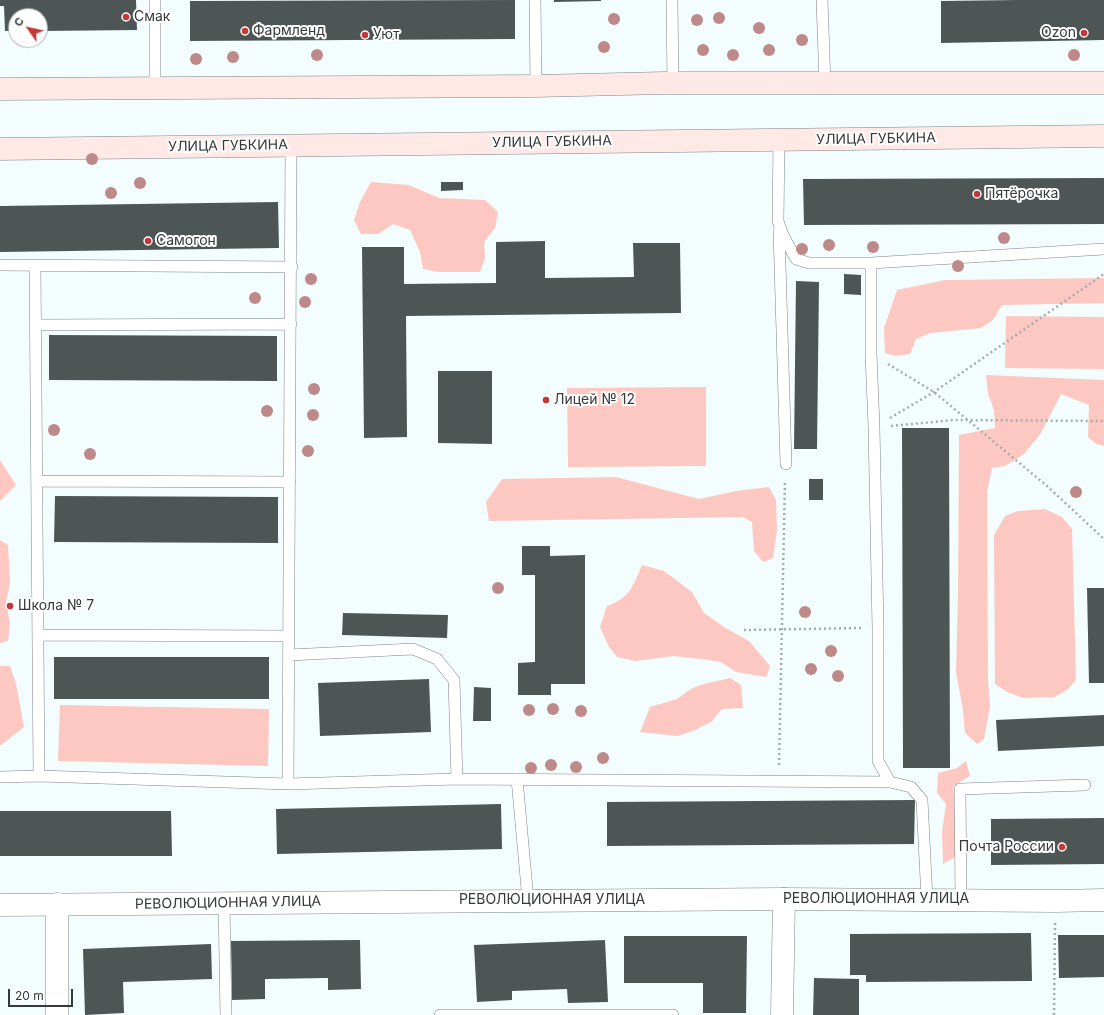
<!DOCTYPE html>
<meta charset="utf-8">
<style>
body{margin:0}
#map{position:relative;width:1104px;height:1015px;overflow:hidden;background:#f4fdfe;font-family:Inter,sans-serif}
canvas{display:block}
.north{position:absolute;left:8px;top:8px;width:40px;height:40px;box-sizing:border-box;background:#fff;border:1px solid #aeb0b0;border-radius:50%;rotate:304deg;font-size:11px;font-weight:700;line-height:16px;text-align:center;color:#353939}
.north::after{content:'';display:block;margin:auto;width:14px;height:18px;background:#c63737;clip-path:polygon(50% 0,100% 100%,50% 72%,0 100%)}
.scale{position:absolute;left:8px;top:989px;width:65px;height:18px;box-sizing:border-box;border:2px solid #353939;border-top:0;padding-left:5px;font-size:12px;line-height:14px;white-space:nowrap;color:#353939;-webkit-text-stroke:3px #fff;paint-order:stroke}
</style>
<div id="map">
<canvas width="1104" height="1015"></canvas>
<div class="north">С</div>
<div class="scale">20 m</div>
</div>
<script>
const context = document.querySelector('canvas').getContext('2d');
context.lineJoin = 'round';
function paint(path, color) { context.fillStyle = color; context.fill(path, 'evenodd'); }
function strokePath(path, color, width, dash) { context.strokeStyle = color; context.lineWidth = width; context.lineCap = dash ? 'butt' : 'round'; context.setLineDash(dash || []); context.stroke(path); }
function label(font, color, halo, rows, align = 'center') {
  context.font = font + ' Inter,sans-serif'; context.lineWidth = 4; context.setLineDash([]); context.textBaseline = 'middle'; context.strokeStyle = halo; context.fillStyle = color; for (const [text, x, y, turn = 0] of rows) {
    context.save(); context.translate(x, y); context.rotate((+turn || 0) * Math.PI / 180); context.textAlign = isNaN(turn) ? turn : align; if (halo) context.strokeText(text, 0, 0); context.fillText(text, 0, 0); context.restore();
  }
}
paint(new Path2D(`
 M371 182 409 185 439 198 485 200 498 212 495 228 484 242 485 258 480 272H439L423 269 420 252 410 230 393 224 378 234H361L354 220 360 202Z
 M1104 278V303L1002 305 993 320 981 328 930 333 916 339 910 354 895 356 885 353 884 328 897 290 945 280Z
 M1006 316 1104 317V369L1005 368Z
 M986 375 1104 380V446L1096 444 1088 437 1089 405 1061 394 1041 433 1024 454 1005 466 992 468 987 492 988 681 990 706 984 739 977 744 965 733 963 710 956 672 958 596 959 435 995 428 994 410 988 394Z
 M706 387V466L568 467 567 388Z
 M0 460 16 485 0 501Z
 M616 477 699 499 736 491 769 487 776 500 777 530 773 558 763 562 754 551 752 522 743 517 489 521 486 502 502 479Z
 M1045 509 1062 517 1072 529 1076 680 1067 690 1054 697 1023 698 1007 692 995 684 994 535 1005 516 1018 511Z
 M0 540 8 545 10 583 6 603 10 623 8 641 0 643Z
 M642 565 664 571 692 592 704 613 724 627 749 641 770 666 766 677 736 672 721 662 702 659 673 656 635 661 617 657 609 647 600 627 607 606C630 598 633 586 642 565Z
 M0 666H10L16 684 24 727 1 745H0Z
 M730 678 741 685 743 708 722 709 711 722 695 730 678 736 640 732 650 707 677 699 689 690 700 685Z
 M60 705 269 709 268 766 58 761Z
 M966 761 970 776 953 786 955 807V857L943 864 942 832 946 804 937 793 938 773 957 768Z`), '#fdc8c2');
paint(new Path2D(`
 M0 0H136L137 30 40 31V16H16V31H5L4 6H0Z
 M515 0V39L190 41V1Z
 M554 0H601V1L554 2Z
 M1018 0H1104V40L941 43V1Z
 M1104 178V224L804 225 803 179Z
 M441 182H463V190L441 191Z
 M278 202 279 248 0 252V206Z
 M545 241V278L634 277 633 243H680L681 313 406 316 407 437 364 438 362 247H404V284L496 283V242Z
 M844 274 861 275V295L844 294Z
 M796 281 819 282 817 449H794Z
 M49 335 277 336V381L49 380Z
 M438 371H492V444L438 443Z
 M902 428H949L950 768H903Z
 M809 479H823V500H809Z
 M55 496 278 497V543L54 542Z
 M522 546H550V556L585 555V684H551V695H518V663L535 662V575H522Z
 M1087 588H1104V683H1089Z
 M343 613 448 615 447 638 342 635Z
 M54 657H269V699H54Z
 M429 679 431 732 320 736 318 683Z
 M474 687 491 688V721H473Z
 M1104 715V746L998 751 996 720Z
 M915 800 914 844 607 846V802Z
 M501 804 502 849 277 854 276 809Z
 M0 811H171L172 856H0Z
 M1104 818V864L991 865V819Z
 M1031 933 1032 981 866 982V975H850V934Z
 M1058 935H1104V977L1059 978Z
 M624 936H747L746 1013H703V983H624Z
 M360 940 361 989 328 990V978L265 979V999L232 1000 231 941Z
 M605 940 608 1002 568 1003 567 989 512 991V1000L477 1002 474 945Z
 M211 944 212 979 123 982 124 1013 85 1015 83 949Z
 M814 978 859 979V1015H813Z`), '#4d5555');
const service = new Path2D(`
 M155 0V87
 M535 0 536 86
 M672 0 673 84
 M822 0 825 84
 M779 140 778 221 783 235 796 259 809 263H871L1104 249
 M779 231 786 464
 M871 263V354L874 427 878 628V761L890 782 911 787 922 800 927 899
 M0 265 292 267
 M35 265 39 776
 M36 325 291 324
 M37 481 290 482
 M38 635 289 636
 M289 655 413 649 437 659 454 680 457 779
 M0 777 39 776 288 784 457 779 890 782
 M517 779 528 900
 M288 784 291 145
 M961 900 960 789 1085 785
 M224 903 226 1015
 M440 1015H673`);
const minor = new Path2D(`
 M57 1015V904
 M782 1015 784 899`);
const tertiary = new Path2D(`
 M0 905 784 899 1055 901 1104 900`);
const secondary = new Path2D(`
 M0 89 536 86 664 83H1104
 M0 149 1104 136`);
strokePath(service, '#7c8485', 12);
strokePath(minor, '#7c8485', 23);
strokePath(tertiary, '#7c8485', 23);
strokePath(secondary, '#7c8485', 23);
strokePath(new Path2D(`
 M888 364 934 392 1047 486 1104 539
 M890 418 934 392 1104 274
 M891 426 953 420 1104 421
 M744 630 861 628
 M779 765 785 480
 M1054 1015 1055 922`), '#a5acad', 2.5, [2, 3]);
strokePath(service, '#fff', 11);
strokePath(minor, '#fff', 22);
strokePath(tertiary, '#fff', 22);
strokePath(secondary, '#ffe9e7', 22);
context.fillStyle = '#be8989';
for (const [x, y] of [
 [719,18],
 [614,19],
 [697,20],
 [759,28],
 [802,40],
 [604,47],
 [703,50],
 [769,50],
 [317,55],
 [733,55],
 [1074,55],
 [233,57],
 [196,59],
 [92,159],
 [140,183],
 [111,193],
 [1004,238],
 [829,245],
 [873,247],
 [802,249],
 [958,266],
 [311,279],
 [255,298],
 [305,302],
 [314,389],
 [267,411],
 [313,415],
 [54,430],
 [308,451],
 [90,454],
 [1076,492],
 [498,588],
 [805,612],
 [831,651],
 [811,669],
 [838,676],
 [553,709],
 [529,710],
 [581,711],
 [603,758],
 [551,765],
 [576,767],
 [531,768]
]) { context.beginPath(); context.arc(x, y, 6, 0, 2 * Math.PI); context.fill(); }
for (const [x, y, r, color] of [
 [126,17,4,"#c63737"],
 [245,31,4,"#c63737"],
 [1084,33,4,"#c63737"],
 [365,35,4,"#c63737"],
 [977,194,4,"#c63737"],
 [148,241,4,"#c63737"],
 [546,400,4,"#c63737"],
 [10,606,4,"#c63737"],
 [1062,847,4,"#c63737"]
]) { const dot = new Path2D(); dot.arc(x, y, r, 0, 2 * Math.PI); context.fillStyle = color; context.fill(dot); strokePath(dot, '#fff', 1.5); }
label('14px', '#353939', '#fff', [
 ["Смак",134,17],
 ["Фармленд",253,31],
 ["Ozon",1076,33,"right"],
 ["Уют",373,35],
 ["Пятёрочка",985,194],
 ["Самогон",156,241],
 ["Лицей № 12",554,400],
 ["Школа № 7",18,606],
 ["Почта России",1054,847,"right"]
], 'left');
label('14px', '#353939', '#fff', [
 ["УЛИЦА ГУБКИНА",876,139,-1],
 ["УЛИЦА ГУБКИНА",552,142,-1],
 ["УЛИЦА ГУБКИНА",228,146,-1],
 ["РЕВОЛЮЦИОННАЯ УЛИЦА",876,899],
 ["РЕВОЛЮЦИОННАЯ УЛИЦА",552,900],
 ["РЕВОЛЮЦИОННАЯ УЛИЦА",228,903,-1]
]);
</script>
